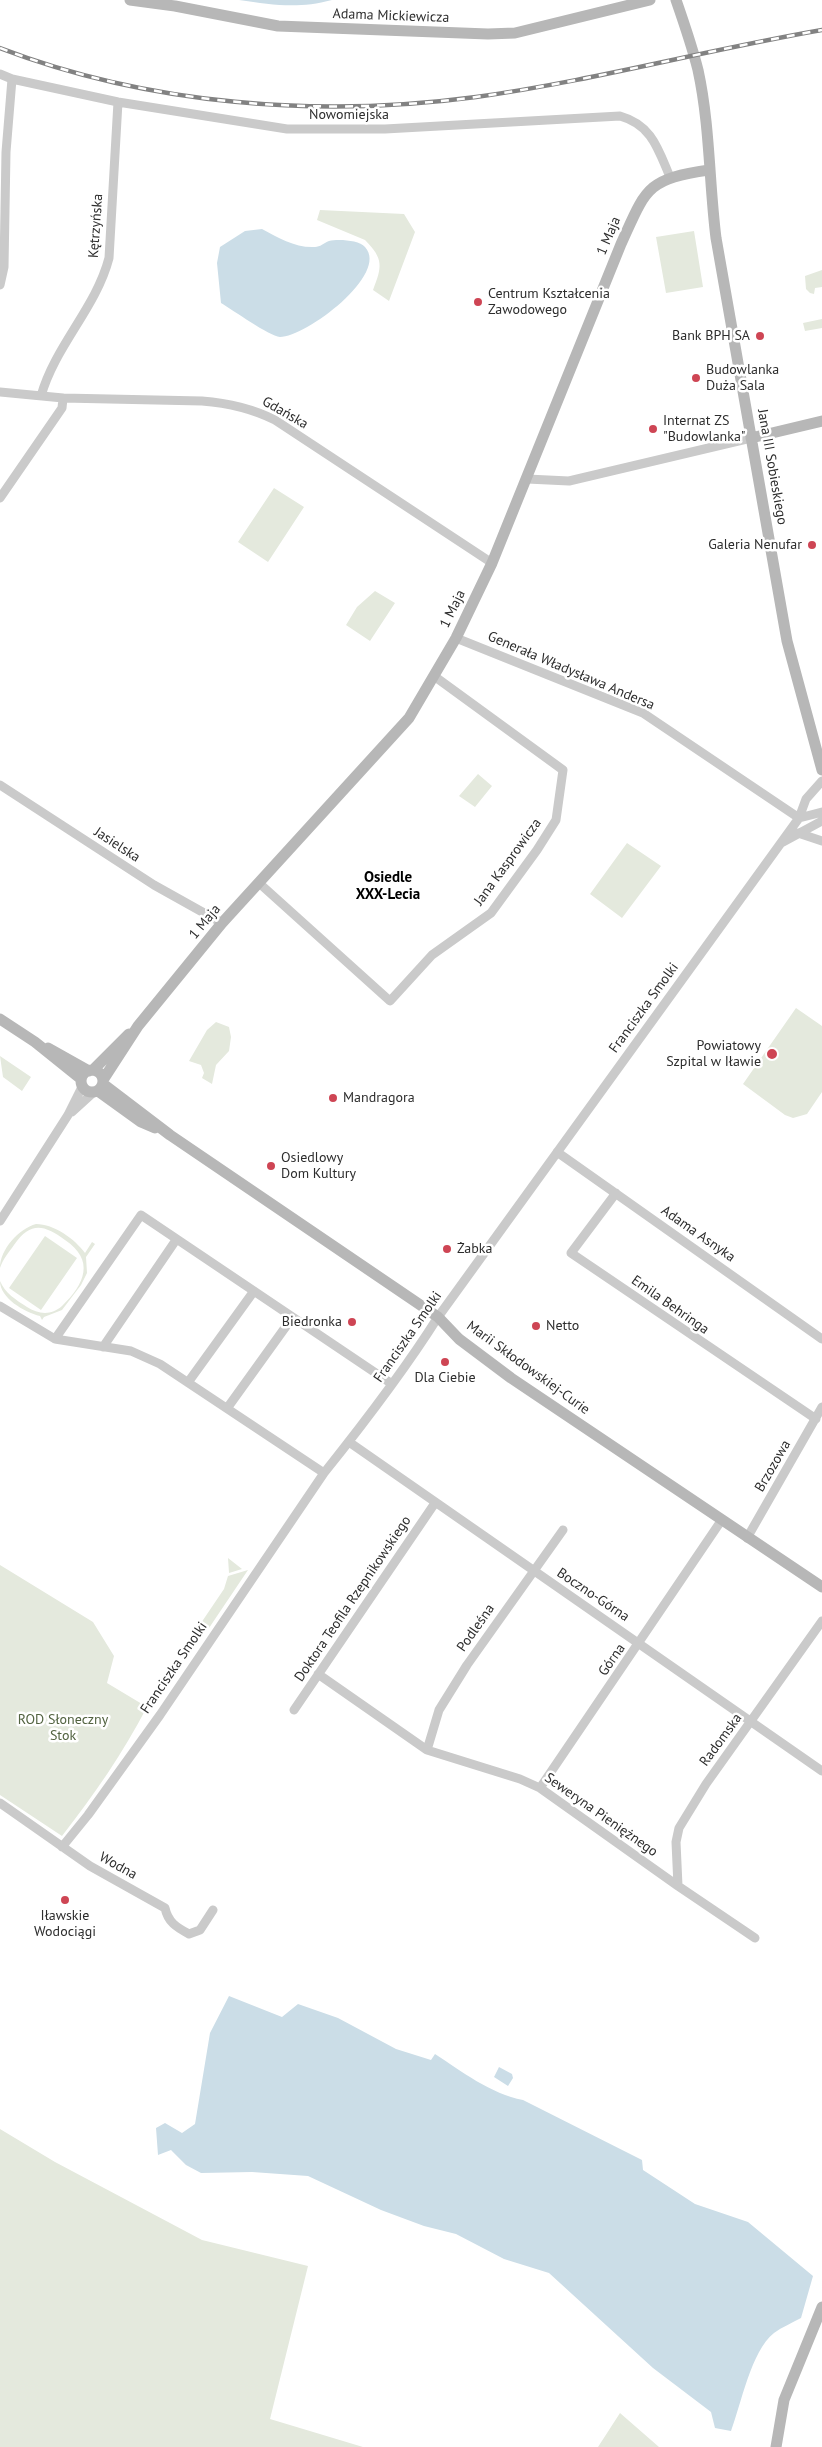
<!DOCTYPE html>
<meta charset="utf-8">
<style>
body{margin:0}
canvas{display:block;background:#fff}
</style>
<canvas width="822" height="2447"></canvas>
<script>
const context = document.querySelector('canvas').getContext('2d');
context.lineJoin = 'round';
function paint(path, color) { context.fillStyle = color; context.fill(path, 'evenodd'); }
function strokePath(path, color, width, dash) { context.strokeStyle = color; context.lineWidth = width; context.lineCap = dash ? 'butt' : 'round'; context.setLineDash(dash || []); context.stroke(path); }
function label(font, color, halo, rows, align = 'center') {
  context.font = font + ' "PT Sans",sans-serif'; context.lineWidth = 5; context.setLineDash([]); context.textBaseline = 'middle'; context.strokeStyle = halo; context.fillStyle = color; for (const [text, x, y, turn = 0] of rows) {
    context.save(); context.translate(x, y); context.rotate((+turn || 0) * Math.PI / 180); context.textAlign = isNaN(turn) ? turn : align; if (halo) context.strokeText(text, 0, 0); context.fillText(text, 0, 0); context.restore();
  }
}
paint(new Path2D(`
 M320 210 404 214 415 232 389 301 373 290C382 267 384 259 365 240L317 220Z
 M694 231 703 287 666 293 656 237Z
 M822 270V287L815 288 814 294 810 293 806 289 805 276Z
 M822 319V328L805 331 803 323Z
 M274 488 304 507 268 562 238 542Z
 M375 591 395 603 370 641 346 625 357 607Z
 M478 774 492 786 475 807 459 796Z
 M627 843 661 866 622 918 590 894Z
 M796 1008 822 1026V1092L807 1114 793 1118 785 1115 743 1084Z
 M216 1022 229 1027 231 1037 229 1051 216 1065 212 1084 202 1078 204 1073 201 1065 189 1061 207 1030Z
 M0 1056 31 1077 22 1091 3 1077Z
 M36 1224C54 1224 75 1239 85 1253L92 1242 95 1244 86 1257 87 1273 81 1285 62 1310 44 1317 42 1320 40 1316C24 1312 0 1298 0 1281 5 1293 16 1300 27 1307 38 1314 51 1316 62 1306 85 1284 95 1260 65 1240 44 1225 31 1221 14 1245 9 1252 3 1259 0 1268 0 1249 19 1229 36 1224Z
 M45 1236 77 1258 41 1310 9 1288Z
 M228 1558 242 1569 229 1573Z
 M0 1565 93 1622 114 1656 107 1683 147 1707C123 1753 94 1795 62 1836L0 1795Z
 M248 1570 209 1628 203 1631 201 1628V1623L224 1589 228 1576Z
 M0 2129 55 2162 202 2240 308 2266 270 2419 363 2447H0Z
 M620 2413 659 2447H598Z`), '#e4e9dd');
paint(new Path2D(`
 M239 0H332C298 9 274 5 239 0Z
 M262 229C279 238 295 248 315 247 320 247 324 243 329 241 338 239 359 240 365 247 390 274 306 337 280 337 269 336 233 310 221 303L217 263 220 247 245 231Z
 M229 1996 282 2017 298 2004 338 2018 396 2049 431 2060 435 2054C461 2071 491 2094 523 2100L642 2160 643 2170 695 2204 748 2222 813 2276 801 2318C792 2323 782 2327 774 2333 751 2351 741 2405 731 2431L715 2428 711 2412 653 2368 549 2273 504 2259 456 2234 424 2226 381 2210 308 2176 252 2172 201 2173 186 2165 171 2150 158 2155 156 2128 165 2123 182 2133 195 2124 210 2033Z
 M499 2067 512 2074 513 2078 508 2086 494 2077Z`), '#cbdde7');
strokePath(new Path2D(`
 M0 74 12 79 118 102 287 129H385L620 116C652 125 658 149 670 177
 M0 285 4 267 6 152 12 79
 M0 392 63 398 202 401C228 403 251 408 275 420L492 563
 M41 396C55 346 96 308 109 258L118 102
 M527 479 569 481 751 438
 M0 498 62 408 63 398
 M456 638 643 713 799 818
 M0 785 154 885 222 923
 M799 818 822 812
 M798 833 822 841
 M783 842 822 821
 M259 883 390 1001 432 955 491 913 537 850 556 820 563 770 434 676
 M72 1112 94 1092
 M557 1152 822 1339
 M616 1193 571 1253 816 1419
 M0 1221 68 1115 82 1087
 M0 1306 55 1339 131 1351 160 1364 324 1473
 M55 1339 141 1215 392 1384
 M103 1347 176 1240
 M189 1381 254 1291
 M228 1407 292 1318
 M349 1442 822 1771
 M747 1538 822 1407
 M318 1674 427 1750 520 1779 540 1788 678 1886 755 1938
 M294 1710 435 1503
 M427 1750 439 1710 467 1665 563 1530
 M540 1788 721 1521
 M0 1803 90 1866 165 1908C168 1922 176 1927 189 1934L200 1930 213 1910
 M62 1847 88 1815 160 1715 324 1473C364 1423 404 1371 438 1317L799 818 806 799 822 781
 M678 1886 676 1842 679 1828 706 1784 822 1621`), '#cacaca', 9);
strokePath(new Path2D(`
 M130 0 175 6 278 26 488 34 515 33 650 0
 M676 0C684 23 692 46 698 70 710 125 709 182 716 238L787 641 822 770
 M751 438 822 421
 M0 1019 35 1042 81 1079
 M48 1048 89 1071
 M81 1081a11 11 0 1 1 22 0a11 11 0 1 1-22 0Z
 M93 1070 129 1034
 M103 1080 138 1026 222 923 409 718 456 638 492 563 621 244C646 189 646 179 709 170
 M103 1084 170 1135 438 1317 459 1339 511 1378 822 1587
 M98 1091 141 1122 155 1128
 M776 2447 784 2400 822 2307`), '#b7b7b7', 11);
const rail = new Path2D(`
 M0 48C149 105 319 118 476 97 592 81 706 50 822 30`);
strokePath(rail, '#828282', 4.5);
strokePath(rail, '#fff', 2.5, [8]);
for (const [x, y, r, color] of [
 [478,302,5,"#ce4554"],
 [760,336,5,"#ce4554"],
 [696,378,5,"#ce4554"],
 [653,429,5,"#ce4554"],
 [812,545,5,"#ce4554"],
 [772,1054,6,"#ce4554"],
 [333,1098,5,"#ce4554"],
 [271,1166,5,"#ce4554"],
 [447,1249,5,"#ce4554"],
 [352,1322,5,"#ce4554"],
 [536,1326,5,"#ce4554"],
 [445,1362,5,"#ce4554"],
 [65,1900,5,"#ce4554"]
]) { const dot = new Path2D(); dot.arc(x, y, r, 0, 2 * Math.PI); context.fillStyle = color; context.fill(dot); strokePath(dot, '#fff', 2); }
label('14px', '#2d2d2d', '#fff', [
 ["Adama Mickiewicza",391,16,2],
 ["Nowomiejska",349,115],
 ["Kętrzyńska",96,226,-86],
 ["1 Maja",609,236,-67],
 ["Gdańska",285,413,30],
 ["Jana III Sobieskiego",772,467,80],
 ["1 Maja",453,609,-64],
 ["Generała Władysława Andersa",571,671,23],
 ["Jasielska",117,845,33],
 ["Jana Kasprowicza",508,862,-54],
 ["1 Maja",205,922,-50],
 ["Franciszka Smolki",644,1008,-54],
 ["Adama Asnyka",698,1234,35],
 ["Emila Behringa",670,1305,35],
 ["Franciszka Smolki",408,1337,-55],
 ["Marii Skłodowskiej-Curie",528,1368,36],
 ["Brzozowa",773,1466,-60],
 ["Boczno-Górna",593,1595,34],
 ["Doktora Teofila Rzepnikowskiego",353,1599,-56],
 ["Podleśna",476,1628,-55],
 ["Górna",612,1660,-55],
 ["Franciszka Smolki",174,1668,-56],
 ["Radomska",721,1740,-54],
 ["Seweryna Pieniężnego",601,1815,35],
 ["Wodna",118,1866,29]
]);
label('14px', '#2d2d2d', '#fff', [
 ["Centrum Kształcenia",488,294],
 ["Zawodowego",488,310],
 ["Bank BPH SA",750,336,"right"],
 ["Budowlanka",706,370],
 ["Duża Sala",706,386],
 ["Internat ZS",663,421],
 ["\"Budowlanka\"",663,437],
 ["Galeria Nenufar",802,545,"right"],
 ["Powiatowy",761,1046,"right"],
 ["Szpital w Iławie",761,1062,"right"],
 ["Mandragora",343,1098],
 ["Osiedlowy",281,1158],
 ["Dom Kultury",281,1174],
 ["Żabka",457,1249],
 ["Biedronka",342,1322,"right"],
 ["Netto",546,1326],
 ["Dla Ciebie",445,1378,"center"],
 ["Iławskie",65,1916,"center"],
 ["Wodociągi",65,1932,"center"]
], 'left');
label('14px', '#526341', '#fff', [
 ["ROD Słoneczny",63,1720],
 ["Stok",63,1736]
]);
label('bold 15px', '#000', '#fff', [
 ["Osiedle",388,878],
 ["XXX-Lecia",388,895]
]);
</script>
